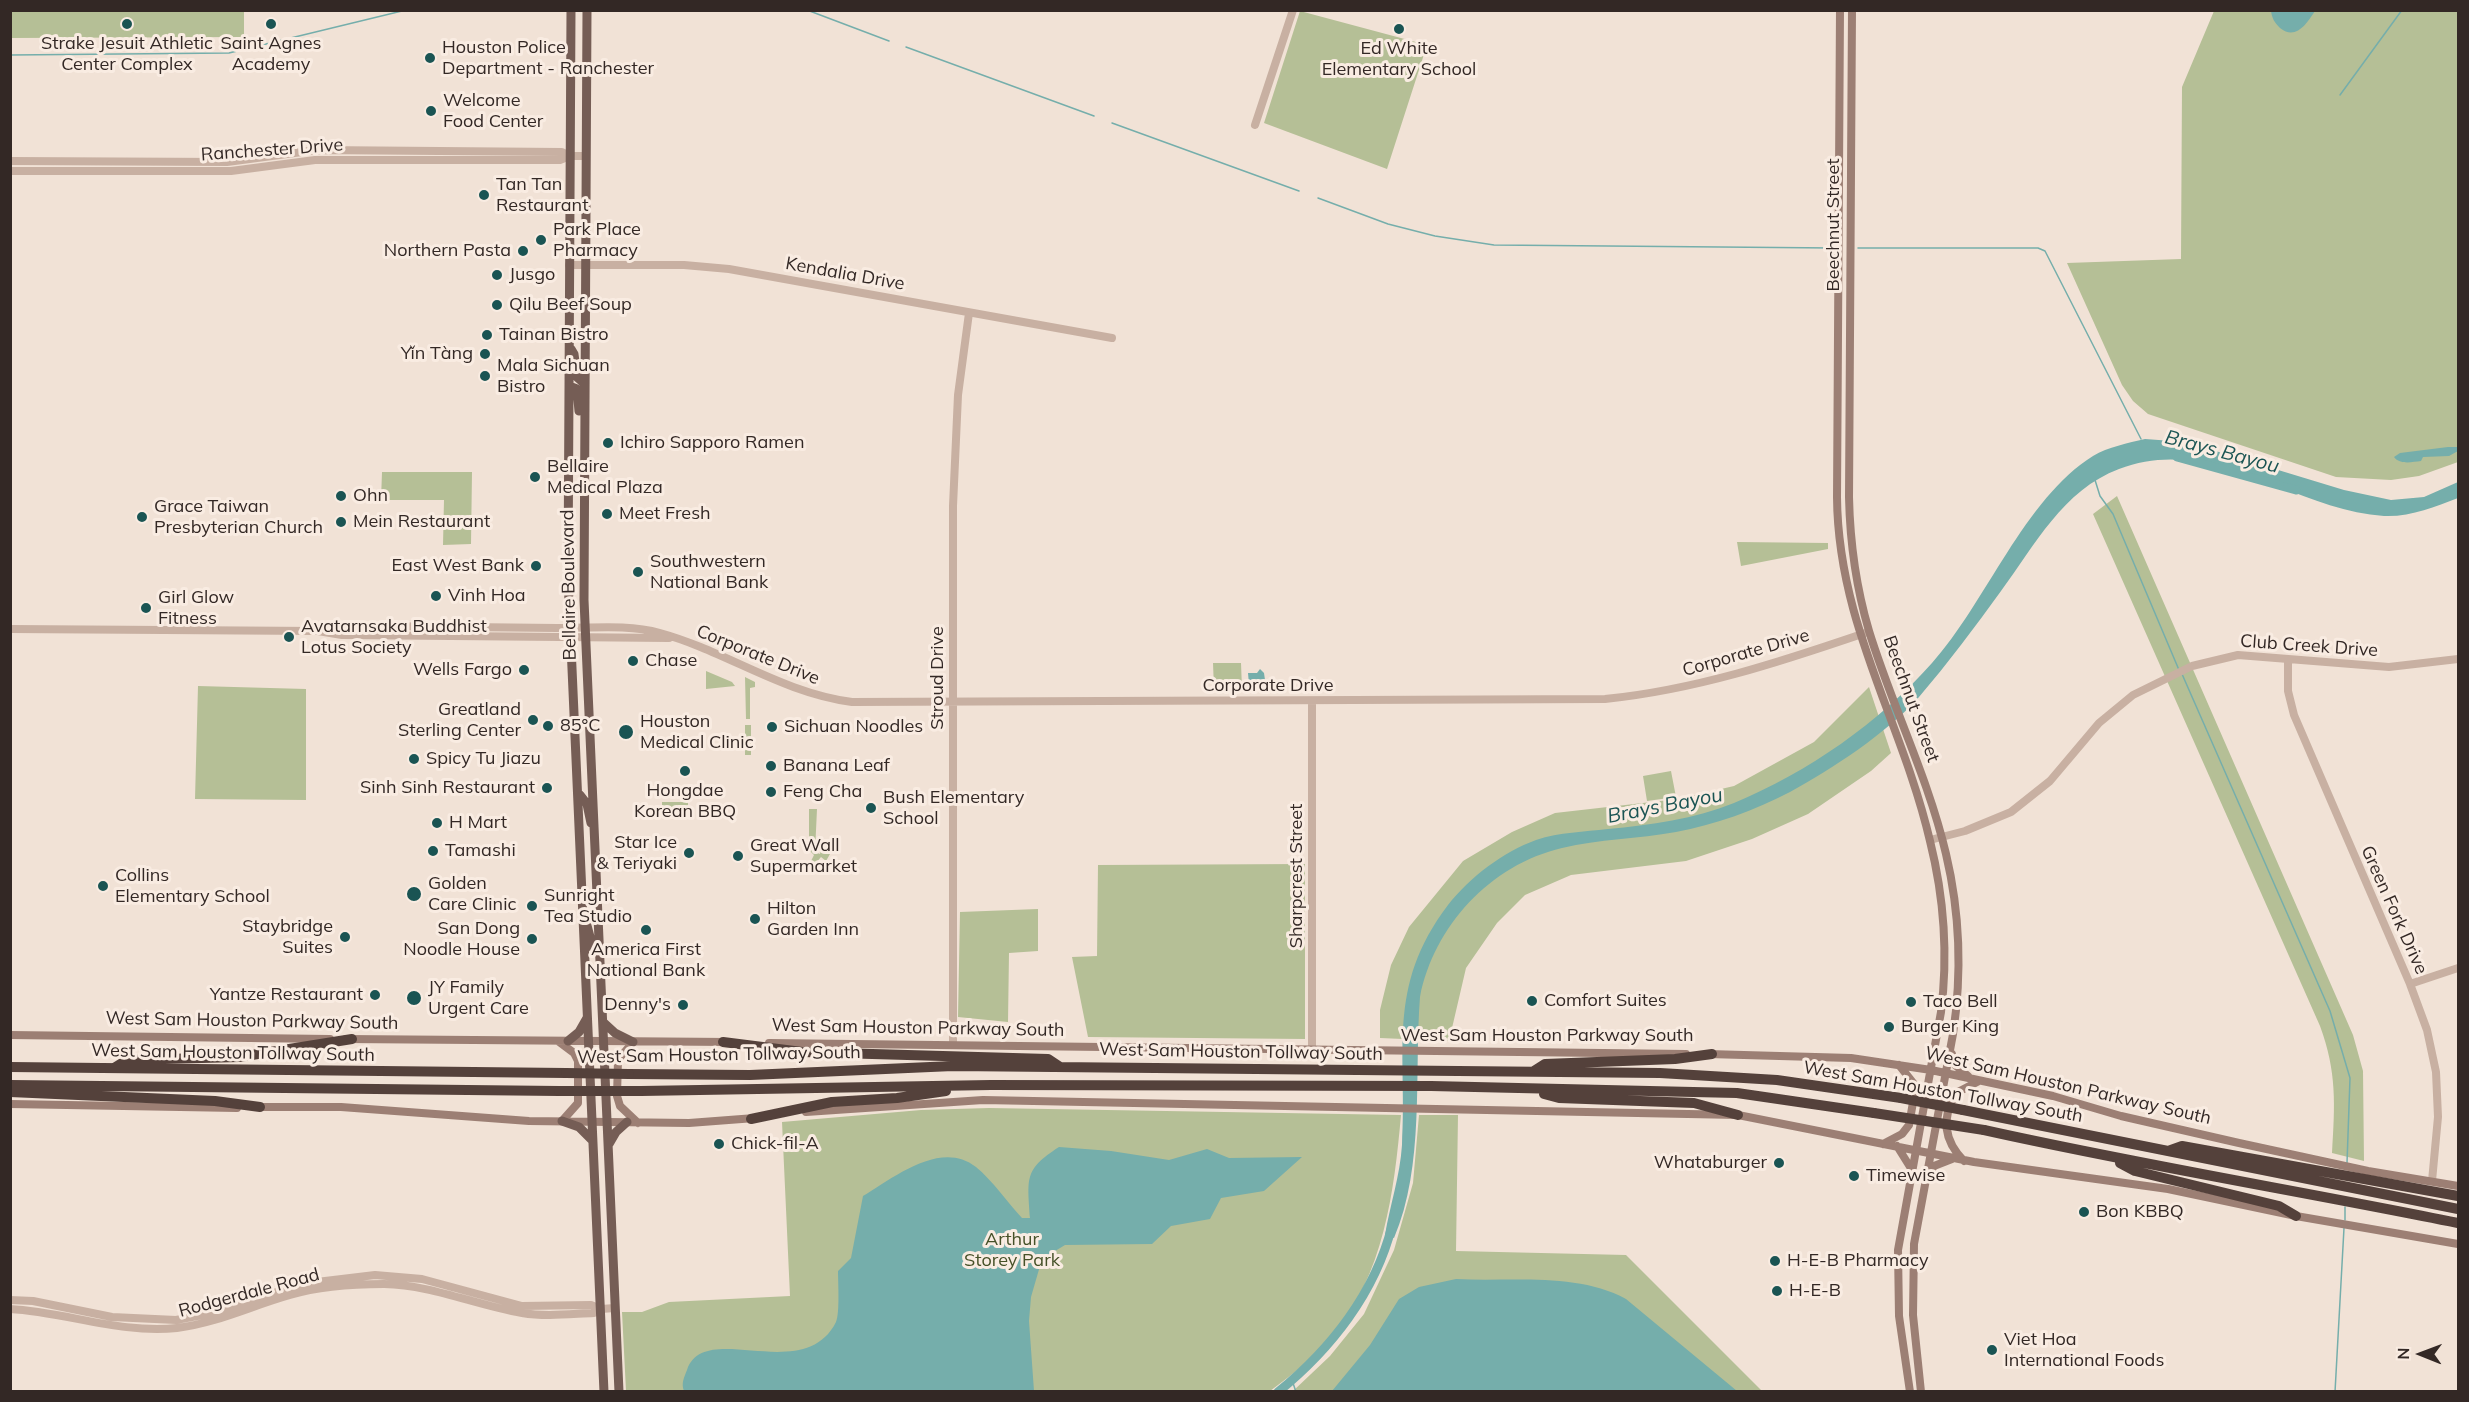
<!DOCTYPE html>
<meta charset="utf-8">
<style>
body{margin:0}
#map{position:relative;width:2469px;height:1402px;overflow:hidden;background:#f1e2d6;font-family:Mulish,sans-serif}
canvas{display:block}
.frame{position:absolute;inset:0;border:12px solid #332825;pointer-events:none}
.north{position:absolute;left:2391px;top:1324px;width:60px;height:60px;-webkit-text-stroke:4px #f9ece2;paint-order:stroke;rotate:271deg;font-size:16px;font-weight:700;line-height:24px;text-align:center;color:#332825}
.north::after{content:'';display:block;margin:auto;width:21px;height:27px;background:#332825;clip-path:polygon(50% 0,100% 100%,50% 72%,0 100%)}
</style>
<div id="map">
<canvas width="2469" height="1402"></canvas>
<div class="frame"></div>
<div class="north">N</div>
</div>
<script>
const context = document.querySelector('canvas').getContext('2d');
context.lineJoin = 'round';
function paint(path, color) { context.fillStyle = color; context.fill(path, 'evenodd'); }
function strokePath(path, color, width, dash) { context.strokeStyle = color; context.lineWidth = width; context.lineCap = dash ? 'butt' : 'round'; context.setLineDash(dash || []); context.stroke(path); }
function label(font, color, halo, rows, align = 'center') {
  context.font = font + ' Mulish,sans-serif'; context.lineWidth = 6; context.setLineDash([]); context.textBaseline = 'middle'; context.strokeStyle = halo; context.fillStyle = color; for (const [text, x, y, turn = 0] of rows) {
    context.save(); context.translate(x, y); context.rotate((+turn || 0) * Math.PI / 180); context.textAlign = isNaN(turn) ? turn : align; if (halo) context.strokeText(text, 0, 0); context.fillText(text, 0, 0); context.restore();
  }
}
paint(new Path2D(`
 M11 10 244 11V37L11 38Z
 M1300 11 1427 45 1387 169 1264 123Z
 M2214 11H2458V462L2419 476 2391 480 2336 477 2148 414 2133 401 2122 385 2067 263 2181 259 2182 87Z
 M382 472H472L471 544 443 545 444 500H381Z
 M2117 496 2353 1035 2363 1071 2364 1161 2332 1153C2335 1105 2337 1072 2320 1026L2093 514Z
 M1737 542 1828 543V549L1741 566Z
 M1213 663H1241L1242 689H1214Z
 M706 671 732 682 735 686 706 689Z
 M745 677 755 682V687L750 688V719H746Z
 M198 686 306 689V800L195 799Z
 M1869 687 1891 753 1871 771 1808 814 1752 839 1686 861 1571 875 1525 895 1497 923 1466 968 1449 1041 1380 1038V1010L1391 965 1409 927 1463 861 1512 832 1555 813 1678 799 1734 786 1814 742Z
 M745 725H751V755H745Z
 M1671 771 1676 797 1647 801 1643 776Z
 M662 802H688V818H662Z
 M809 809H817L815 852 820 854 822 845 829 846 830 854 826 861 821 857 816 863 811 861 814 855 809 850Z
 M1305 864V1039L1088 1037 1072 957 1097 956 1098 865Z
 M1038 909V951L1009 953 1008 1022 958 1017 960 912Z
 M989 1108 1401 1115C1394 1193 1384 1274 1332 1337 1316 1357 1291 1375 1270 1391H626L622 1312H642L669 1302 790 1296 782 1122 921 1110Z
 M1419 1115H1458L1456 1251 1626 1255 1762 1391 1292 1392 1330 1356 1364 1314 1394 1250 1413 1183Z`), '#b5bf96');
paint(new Path2D(`
 M2271 11V10L2315 11C2307 23 2296 41 2280 28 2274 22 2272 18 2271 11Z
 M2145 439 2186 442 2344 490 2391 500 2424 497 2458 482V498C2434 507 2411 517 2384 516 2294 510 2212 433 2119 469 2063 490 2035 545 2001 591 1975 627 1948 663 1919 697 1887 733 1832 769 1790 792 1756 810 1714 825 1676 832 1638 839 1599 839 1562 848 1490 865 1434 926 1420 997 1414 1074 1425 1166 1394 1238L1385 1235C1390 1205 1400 1176 1402 1145 1408 1052 1385 988 1448 905 1470 877 1503 852 1536 840 1560 832 1584 832 1608 829 1650 825 1695 819 1734 803 1808 772 1879 723 1932 663 1986 603 2024 499 2093 456 2108 447 2128 443 2145 439Z
 M2448 447H2458V451L2449 456 2423 457 2421 461C2412 462 2400 465 2394 457L2400 453Z
 M1260 669 1264 673 1265 680H1258L1253 687 1249 684 1248 673H1257Z
 M1059 1147 1111 1151 1169 1160 1207 1149 1229 1158 1302 1157 1264 1191 1221 1198 1210 1219 1171 1226 1152 1244 1065 1245 1042 1259 1031 1297 1029 1321 1034 1391H684C681 1383 684 1378 687 1370 704 1319 804 1386 836 1322 840 1313 838 1282 838 1271L851 1258 863 1196C893 1178 941 1139 976 1167 993 1181 1007 1202 1022 1218H1030C1028 1179 1023 1170 1059 1147Z
 M1456 1279C1511 1282 1577 1272 1626 1299L1737 1391H1332L1370 1345 1399 1299 1419 1287Z`), '#75aeab');
strokePath(new Path2D(`
 M807 10 889 41
 M906 47 1094 116
 M10 55 229 53 406 10
 M2340 95 2402 10
 M1112 123 1299 191
 M1318 198 1388 224 1435 236 1494 245 1833 248
 M1858 248H2038L2045 251 2141 439
 M2095 480 2100 496 2113 514 2179 670
 M2182 674 2330 1011 2350 1078 2347 1163
 M2345 1220V1207
 M1292 1380 1296 1392
 M2335 1392 2344 1228`), '#75aeab', 1.5);
strokePath(new Path2D(`
 M2177 457 2296 490
 M1278 1392C1331 1349 1375 1293 1392 1226`), '#75aeab', 9);
strokePath(new Path2D(`
 M1255 125 1293 10
 M10 161 227 162 317 150 562 152 570 156H586
 M10 171H231L315 160H560L570 156
 M569 265H684L729 269 1112 338
 M10 629 318 631 342 635 669 638
 M318 631 342 627 373 626C436 627 498 627 560 628 592 628 629 624 660 633 726 651 782 693 852 702L1605 699C1695 690 1780 662 1865 633
 M2288 660V691L2294 715 2410 984 2427 1030 2436 1072 2438 1117 2432 1181
 M1312 701V1051
 M1930 840 1965 831 2011 812 2050 781 2099 723 2133 695 2192 666 2238 655 2389 667 2458 659
 M2410 984 2458 968
 M953 1045V506L958 395 969 313
 M10 1300 33 1301 112 1317 176 1320 213 1313 300 1284 375 1275 422 1279 522 1306 591 1305 601 1309 615 1308
 M10 1309C66 1312 120 1334 177 1328 217 1323 251 1306 290 1295 320 1286 353 1284 384 1284 432 1285 475 1305 522 1313 546 1317 570 1314 594 1313L601 1309`), '#c8b0a2', 8);
strokePath(new Path2D(`
 M1840 10 1837 497C1838 625 1902 721 1930 841 1944 897 1948 956 1941 1012L1898 1250 1899 1316 1910 1392
 M1852 10 1849 497C1850 542 1856 587 1869 631 1892 706 1928 777 1946 854 1960 913 1962 974 1953 1034L1914 1244 1913 1315 1921 1392
 M10 1035 330 1039
 M346 1039 729 1042
 M558 1041 574 1053 578 1061V1103L562 1121
 M633 1042 618 1060 617 1096 620 1106 638 1123
 M769 1043 1686 1054
 M1708 1054 1851 1058 1931 1070 2053 1096 2121 1116 2239 1143 2368 1171 2458 1186
 M1952 1054 1955 1065 1968 1076
 M10 1104 237 1108
 M256 1107H341L529 1121 689 1123 755 1118
 M806 1112 983 1100 1738 1115 1974 1162 2168 1189 2296 1216 2458 1244
 M1883 1144 1902 1134 1909 1125 1915 1091 1914 1084 1899 1065
 M1897 1146 1912 1170
 M1964 1161C1944 1141 1941 1118 1956 1093L1979 1081
 M1927 1177 1934 1166 1952 1159`), '#9c7f74', 8);
strokePath(new Path2D(`
 M571 10 568 578 604 1392
 M587 10 584 600 619 1392
 M571 349 574 354 577 377 585 384
 M569 386 577 389 579 411
 M580 795 587 804 591 823
 M586 922 593 948 600 953
 M603 1022 615 1033 633 1042
 M568 1041 579 1032 587 1018
 M562 1121 579 1127 592 1140
 M609 1144 616 1132 627 1122`), '#755d55', 9);
strokePath(new Path2D(`
 M723 1042 802 1052 1048 1059 1060 1067
 M10 1067 566 1073
 M114 1068 127 1060 239 1057 352 1039
 M1534 1071 1545 1064 1675 1059 1712 1054
 M629 1074 750 1075 953 1066 1660 1073 1777 1080 1901 1098
 M10 1085 559 1091
 M641 1091 991 1085 1431 1086 1737 1093 1874 1113
 M10 1092 215 1101 260 1107
 M1544 1094 1559 1098 1694 1103 1738 1115
 M1963 1110 2458 1209
 M751 1119 832 1102 897 1098 946 1091
 M1984 1130C2141 1165 2300 1191 2458 1223
 M2168 1151 2182 1146 2458 1196
 M2120 1163 2135 1171 2279 1206 2296 1216`), '#54413b', 10);
strokePath(new Path2D(`
 M566 1073 629 1074
 M559 1091H641
 M1901 1098 1963 1110
 M1874 1113 1984 1130`), '#54413b', 10);
for (const [x, y, r, color] of [
 [127,24,6,"#1a5453"],
 [271,24,6,"#1a5453"],
 [1399,29,6,"#1a5453"],
 [430,58,6,"#1a5453"],
 [431,111,6,"#1a5453"],
 [484,195,6,"#1a5453"],
 [541,240,6,"#1a5453"],
 [523,251,6,"#1a5453"],
 [497,275,6,"#1a5453"],
 [497,305,6,"#1a5453"],
 [487,335,6,"#1a5453"],
 [485,354,6,"#1a5453"],
 [485,376,6,"#1a5453"],
 [608,443,6,"#1a5453"],
 [535,477,6,"#1a5453"],
 [341,496,6,"#1a5453"],
 [607,514,6,"#1a5453"],
 [142,517,6,"#1a5453"],
 [341,522,6,"#1a5453"],
 [536,566,6,"#1a5453"],
 [638,572,6,"#1a5453"],
 [436,596,6,"#1a5453"],
 [146,608,6,"#1a5453"],
 [289,637,6,"#1a5453"],
 [633,661,6,"#1a5453"],
 [524,670,6,"#1a5453"],
 [533,720,6,"#1a5453"],
 [548,726,6,"#1a5453"],
 [772,727,6,"#1a5453"],
 [626,732,8,"#1a5453"],
 [414,759,6,"#1a5453"],
 [771,766,6,"#1a5453"],
 [685,771,6,"#1a5453"],
 [547,788,6,"#1a5453"],
 [771,792,6,"#1a5453"],
 [871,808,6,"#1a5453"],
 [437,823,6,"#1a5453"],
 [433,851,6,"#1a5453"],
 [689,853,6,"#1a5453"],
 [738,856,6,"#1a5453"],
 [103,886,6,"#1a5453"],
 [414,894,8,"#1a5453"],
 [532,906,6,"#1a5453"],
 [755,919,6,"#1a5453"],
 [646,930,6,"#1a5453"],
 [345,937,6,"#1a5453"],
 [532,939,6,"#1a5453"],
 [375,995,6,"#1a5453"],
 [414,998,8,"#1a5453"],
 [1532,1001,6,"#1a5453"],
 [1911,1002,6,"#1a5453"],
 [683,1005,6,"#1a5453"],
 [1889,1027,6,"#1a5453"],
 [719,1144,6,"#1a5453"],
 [1779,1163,6,"#1a5453"],
 [1854,1176,6,"#1a5453"],
 [2084,1212,6,"#1a5453"],
 [1775,1261,6,"#1a5453"],
 [1777,1291,6,"#1a5453"],
 [1992,1350,6,"#1a5453"]
]) { const dot = new Path2D(); dot.arc(x, y, r, 0, 2 * Math.PI); context.fillStyle = color; context.fill(dot); strokePath(dot, '#f9ece2', 2); }
label('18px', '#332825', '#f9ece2', [
 ["Strake Jesuit Athletic",127,44,"center"],
 ["Center Complex",127,65,"center"],
 ["Saint Agnes",271,44,"center"],
 ["Academy",271,65,"center"],
 ["Houston Police",442,48],
 ["Department - Ranchester",442,69],
 ["Ed White",1399,49,"center"],
 ["Elementary School",1399,70,"center"],
 ["Welcome",443,101],
 ["Food Center",443,122],
 ["Tan Tan",496,185],
 ["Restaurant",496,206],
 ["Park Place",553,230],
 ["Pharmacy",553,251],
 ["Northern Pasta",511,251,"right"],
 ["Jusgo",509,275],
 ["Qilu Beef Soup",509,305],
 ["Tainan Bistro",499,335],
 ["Yǐn Tàng",473,354,"right"],
 ["Mala Sichuan",497,366],
 ["Bistro",497,387],
 ["Ichiro Sapporo Ramen",620,443],
 ["Bellaire",547,467],
 ["Medical Plaza",547,488],
 ["Ohn",353,496],
 ["Grace Taiwan",154,507],
 ["Presbyterian Church",154,528],
 ["Meet Fresh",619,514],
 ["Mein Restaurant",353,522],
 ["Southwestern",650,562],
 ["National Bank",650,583],
 ["East West Bank",524,566,"right"],
 ["Vinh Hoa",448,596],
 ["Girl Glow",158,598],
 ["Fitness",158,619],
 ["Avatarnsaka Buddhist",301,627],
 ["Lotus Society",301,648],
 ["Chase",645,661],
 ["Wells Fargo",512,670,"right"],
 ["Greatland",521,710,"right"],
 ["Sterling Center",521,731,"right"],
 ["Houston",640,722],
 ["Medical Clinic",640,743],
 ["85°C",560,726],
 ["Sichuan Noodles",784,727],
 ["Spicy Tu Jiazu",426,759],
 ["Banana Leaf",783,766],
 ["Sinh Sinh Restaurant",535,788,"right"],
 ["Hongdae",685,791,"center"],
 ["Korean BBQ",685,812,"center"],
 ["Feng Cha",783,792],
 ["Bush Elementary",883,798],
 ["School",883,819],
 ["H Mart",449,823],
 ["Star Ice",677,843,"right"],
 ["& Teriyaki",677,864,"right"],
 ["Great Wall",750,846],
 ["Supermarket",750,867],
 ["Tamashi",445,851],
 ["Collins",115,876],
 ["Elementary School",115,897],
 ["Golden",428,884],
 ["Care Clinic",428,905],
 ["Sunright",544,896],
 ["Tea Studio",544,917],
 ["Hilton",767,909],
 ["Garden Inn",767,930],
 ["Staybridge",333,927,"right"],
 ["Suites",333,948,"right"],
 ["San Dong",520,929,"right"],
 ["Noodle House",520,950,"right"],
 ["America First",646,950,"center"],
 ["National Bank",646,971,"center"],
 ["JY Family",428,988],
 ["Urgent Care",428,1009],
 ["Yantze Restaurant",363,995,"right"],
 ["Comfort Suites",1544,1001],
 ["Taco Bell",1923,1002],
 ["Denny's",671,1005,"right"],
 ["Burger King",1901,1027],
 ["Chick-fil-A",731,1144],
 ["Whataburger",1767,1163,"right"],
 ["Timewise",1866,1176],
 ["Bon KBBQ",2096,1212],
 ["H-E-B Pharmacy",1787,1261],
 ["H-E-B",1789,1291],
 ["Viet Hoa",2004,1340],
 ["International Foods",2004,1361]
], 'left');
label('18px', '#332825', '#f9ece2', [
 ["Ranchester Drive",272,150,-4],
 ["Beechnut Street",1834,225,-90],
 ["Kendalia Drive",845,274,10],
 ["Bellaire Boulevard",569,585,-91],
 ["Club Creek Drive",2309,646,4],
 ["Corporate Drive",1746,653,-16],
 ["Corporate Drive",758,655,22],
 ["Stroud Drive",938,678,-90],
 ["Corporate Drive",1268,686],
 ["Beechnut Street",1911,699,70],
 ["Sharpcrest Street",1297,876,-90],
 ["Green Fork Drive",2394,910,66],
 ["West Sam Houston Parkway South",252,1021,1],
 ["West Sam Houston Parkway South",918,1028,1],
 ["West Sam Houston Parkway South",1547,1036],
 ["West Sam Houston Tollway South",1241,1052,1],
 ["West Sam Houston Tollway South",233,1053,1],
 ["West Sam Houston Tollway South",719,1055,-1],
 ["West Sam Houston Parkway South",2068,1086,13],
 ["West Sam Houston Tollway South",1943,1092,10],
 ["Rodgerdale Road",249,1293,-15]
]);
label('18px', '#465128', '#f9ece2', [
 ["Arthur",1012,1240],
 ["Storey Park",1012,1261]
]);
label('italic 20px', '#1a5453', '#f9ece2', [
 ["Brays Bayou",2222,452,15],
 ["Brays Bayou",1665,806,-11]
]);
</script>
